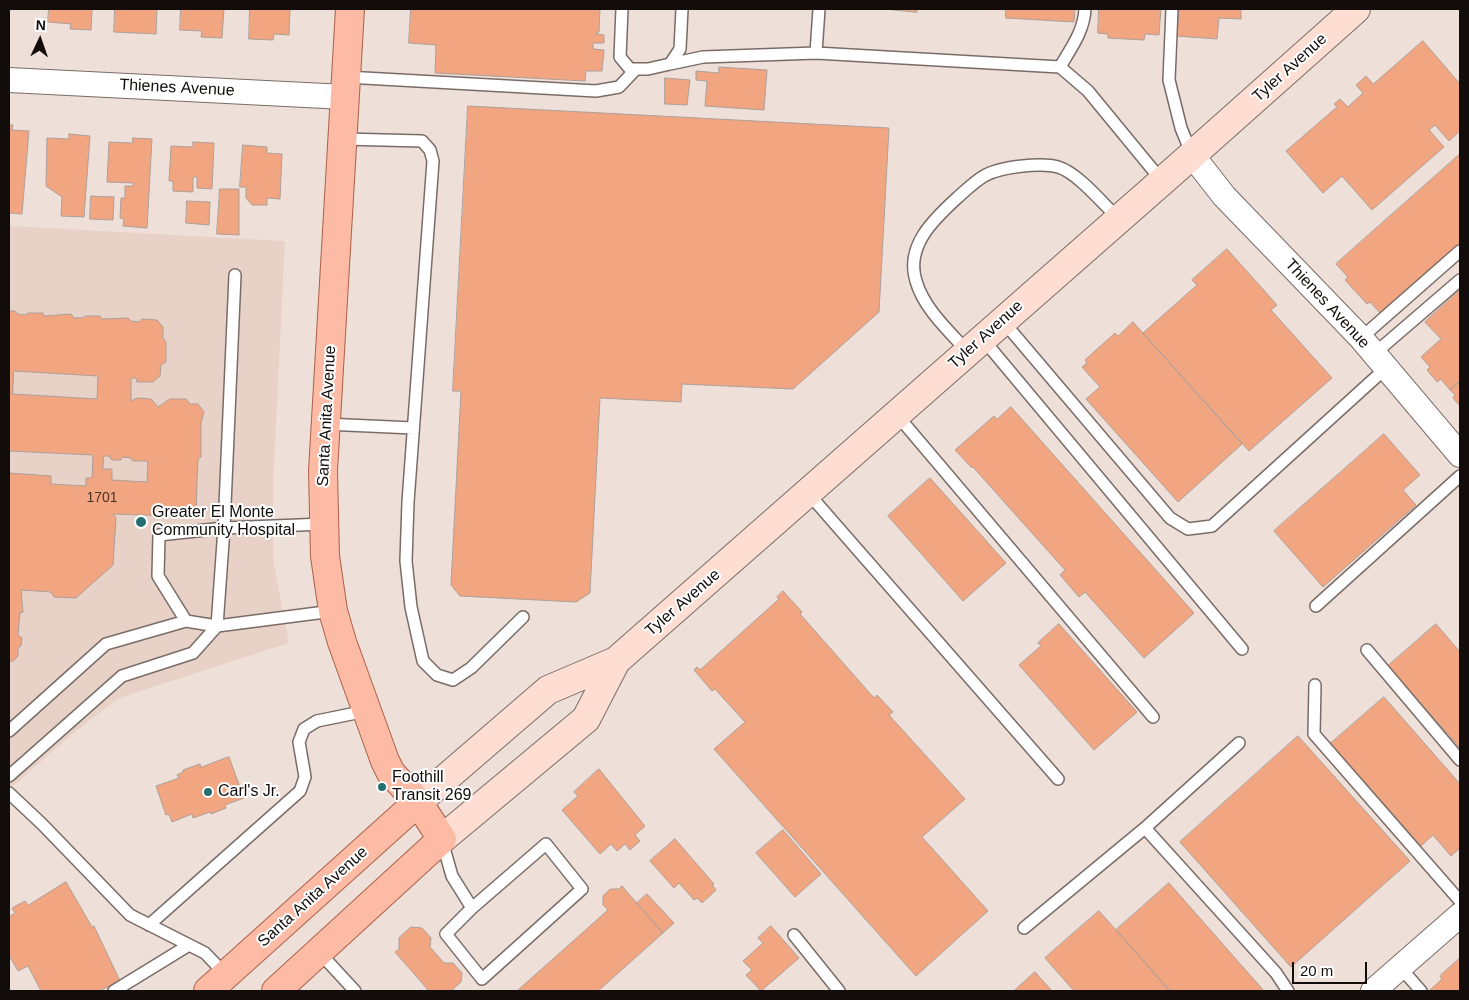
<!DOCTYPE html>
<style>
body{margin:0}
#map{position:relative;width:1469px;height:1000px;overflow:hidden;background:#eee0d9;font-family:Helvetica,sans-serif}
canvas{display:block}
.frame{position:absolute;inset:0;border:10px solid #120d0b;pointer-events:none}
.north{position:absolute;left:15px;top:15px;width:50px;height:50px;-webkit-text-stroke:4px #fff;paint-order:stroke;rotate:3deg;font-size:14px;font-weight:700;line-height:20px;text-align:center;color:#120d0b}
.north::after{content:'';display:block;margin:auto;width:18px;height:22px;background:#120d0b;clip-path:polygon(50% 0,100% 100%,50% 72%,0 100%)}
.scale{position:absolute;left:1292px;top:962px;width:75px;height:22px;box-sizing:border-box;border:2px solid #120d0b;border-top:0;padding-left:6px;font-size:15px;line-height:18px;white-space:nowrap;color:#120d0b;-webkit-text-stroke:4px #fff;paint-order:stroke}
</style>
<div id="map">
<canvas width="1469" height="1000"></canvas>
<div class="frame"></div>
<div class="north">N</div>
<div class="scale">20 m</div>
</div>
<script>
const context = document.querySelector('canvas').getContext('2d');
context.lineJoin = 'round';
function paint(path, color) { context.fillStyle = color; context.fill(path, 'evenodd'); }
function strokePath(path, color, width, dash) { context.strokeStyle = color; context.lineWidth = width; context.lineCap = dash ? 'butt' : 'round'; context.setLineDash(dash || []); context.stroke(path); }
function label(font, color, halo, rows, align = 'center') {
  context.font = font + ' Helvetica,sans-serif'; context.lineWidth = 4; context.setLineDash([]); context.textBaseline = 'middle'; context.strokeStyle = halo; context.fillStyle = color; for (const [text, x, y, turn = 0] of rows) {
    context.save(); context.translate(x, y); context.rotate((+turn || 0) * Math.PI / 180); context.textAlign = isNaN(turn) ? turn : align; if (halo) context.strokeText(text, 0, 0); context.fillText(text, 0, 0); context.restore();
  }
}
paint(new Path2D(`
 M9 226 285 241 273 484V559L289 643 119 698 70 736 9 790Z`), '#e8d2c8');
const building = new Path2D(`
 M49 9H92L91 30 70 29 71 24 48 22Z
 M115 9H157L156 34 114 32Z
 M181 9H224L222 38 201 37 202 31 180 30Z
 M250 9H290L289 35 274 34 273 40 249 39Z
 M411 9H600L599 32 596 34 604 35V43H593V49L604 50 602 71H586L585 81 435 73 436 45 409 43Z
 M885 9H917V12Z
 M1006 9H1075L1074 22 1006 18Z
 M1099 9H1161L1159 35 1145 34 1144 40 1108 38V34L1098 33Z
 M1179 9H1241V19L1219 18 1217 39 1177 36Z
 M1423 41 1460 84V131L1449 141 1435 125 1429 130 1444 147 1372 210 1342 176 1323 193 1286 151 1337 107 1334 104 1340 99 1348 107 1363 93 1356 85 1366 76 1373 84Z
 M719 67 767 70 764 110 705 106 707 81 696 80V71L719 73Z
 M665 78 690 80 687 105 665 104Z
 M468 106 889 128 879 312 793 389 682 384 681 402 600 398 590 593 576 602 460 596 451 585 461 391H453Z
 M9 125H13L12 130 29 131 22 214 9 213Z
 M69 134 90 136 84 217 61 216 62 197 46 186 47 138 69 139Z
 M133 138 152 139 147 228 123 226 124 219 120 218 121 198H125V186H133V183L107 182 109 142 132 143Z
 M193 142 214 143 212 189 197 188V177H193V192L173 191V181H169L171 146 193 147Z
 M243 145 267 147V153L282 154 280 199 267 198V205H252L246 198V187H240Z
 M1460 154V245L1382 315 1370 302 1367 304 1345 280 1348 277 1336 264Z
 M220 189H239V235L217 234Z
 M91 196 114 197 113 220 90 219Z
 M187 201 210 202 209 225 186 223Z
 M1227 249 1277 305 1271 310 1332 378 1249 451 1143 333 1197 285 1192 280Z
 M1460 290V381L1450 390 1441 379 1437 382 1427 370 1430 367 1421 357 1441 339 1425 322Z
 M9 311H15L17 314 26 315 28 313H43L44 316 71 314 74 318H82L85 316H100L102 319 128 318 131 321 139 322 142 319 157 320 163 327V338L166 342V362L161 365 160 376 153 382H137L136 378H131V401L137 398 151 399 158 407 170 399H186L190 404H198L204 412 201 423V457L198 459 196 509 189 514 176 516 113 514 116 518 113 565 76 598 54 597 51 592 21 590 23 612 20 613 18 635 22 638 21 646 18 648V656L13 661H9V473L51 476V484L86 486V478H92L93 455 9 451V456ZM14 371 98 376 97 399 13 394ZM104 456H109L112 460H121L122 457 131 458 133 461H148L147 482 112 480V469H103Z
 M1133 322 1242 444 1178 502 1086 399 1100 387 1082 367 1087 363 1085 360 1115 333 1118 336Z
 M1460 381V406L1453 398 1455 395 1450 390Z
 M1011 407 1194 613 1144 658 1085 592 1079 597 1060 575 1065 570 973 467 972 468 955 450 994 416 997 419Z
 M1384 434 1420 475 1403 490 1416 505 1323 587 1274 531Z
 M930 478 1006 563 963 601 888 516Z
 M783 591 802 612 800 614 874 698 877 695 893 712 889 715 965 799 922 837 988 911 916 976 714 749 745 722 715 689 712 691 694 670 697 667 700 670 779 599 777 597Z
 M1059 624 1137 712 1094 750 1019 665 1041 646 1038 643Z
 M1436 624 1460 652V748L1388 666Z
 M1384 697 1460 784V848L1451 856 1433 835 1421 846 1330 744Z
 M1298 736 1410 861 1291 967 1180 842Z
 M229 757 244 798 225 805 226 808 211 814 210 812 193 818 192 814 172 822 169 814 166 815 156 786 179 778 177 775 183 772V770L200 764 201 767Z
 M599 769 645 826 635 835 640 841 630 850 625 844 617 851 611 844 600 854 562 810 578 796 574 792Z
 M783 830 821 874 795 897 756 853Z
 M675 839 714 884 712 885 716 890 702 903 697 898 694 900 679 883 674 888 650 861Z
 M66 882 92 927 94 926 120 981 99 991H41L28 966 18 971 9 955V917L15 913 12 908 25 901 28 905Z
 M1169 883 1264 991H1170L1116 930Z
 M622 886 663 933 598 991H517L608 910 603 905V896L610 889H619Z
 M647 894 674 923 663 933 637 903Z
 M1099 911 1116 930 1170 991H1074L1045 958Z
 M771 926 799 958 761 991 746 975 752 970 743 961 763 943 758 938Z
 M411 927 422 928 431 938 430 947 444 963H453L462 973 461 982 451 991H429L395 952 399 949V938Z
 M1460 958V991H1429L1442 979 1440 976Z
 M1035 972 1052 991H1014Z`);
paint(building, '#f1a580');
strokePath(building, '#ad9f99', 1);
const service = new Path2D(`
 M622 9 620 57 630 69H648L670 64 680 49 682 9
 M819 9 816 53 1060 67 1088 91 1162 181
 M1172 9 1169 80 1181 128 1192 155
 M670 64 703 57 816 53
 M1060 67C1071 48 1084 31 1085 9
 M346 77 596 91 619 87 636 69
 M343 139 422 141 430 150 433 161 408 502 406 561 411 607 423 661 437 675 453 680 471 668 523 617
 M1002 320 1170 518 1188 529 1212 526 1386 368
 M982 338 1242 649
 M1361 338 1460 251
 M967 351C949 331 924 309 916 281 905 246 934 219 957 198 965 191 974 182 984 176 999 167 1041 162 1058 167 1077 172 1104 205 1119 219
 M1374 354 1460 280
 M897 415 1153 717
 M325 424 413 428
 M808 493 1058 779
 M1316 606 1460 476
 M186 621 158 576 159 535 224 528 324 524
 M1367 650 1460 760
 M1315 685 1314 734 1460 901
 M9 731 106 644 186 621 217 626 333 611
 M1239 743 1145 828 1276 973 1288 991
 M9 776 122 676 193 653 217 626 224 528 235 275
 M9 793 42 824 130 915 205 953 226 975
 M442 841 452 876 472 908 546 844 582 889 482 979 446 934 472 908
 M149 925 300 791 305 777 299 742 304 729 317 721 366 711
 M1024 928 1145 828
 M794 935 839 991
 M319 952 355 991
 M1400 967 1421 991
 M114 991 189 945`);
const minor = new Path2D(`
 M9 80 345 97
 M1192 155 1224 196 1361 338 1460 455
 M1373 991 1460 915`);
const secondary = new Path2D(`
 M418 802 548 690 616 661 1192 155 1356 9
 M442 839 586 719 616 661`);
const primary = new Path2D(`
 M208 991 418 802
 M276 991 442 839 418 802 391 773 385 761 342 642 333 611 325 556 323 471 350 9`);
strokePath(service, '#796c66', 14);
strokePath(minor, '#796c66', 26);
strokePath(secondary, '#796c66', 30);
strokePath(primary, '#aa6148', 30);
strokePath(service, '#fff', 11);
strokePath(minor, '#fff', 24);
strokePath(secondary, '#feddd2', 28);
strokePath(primary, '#fdbba5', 28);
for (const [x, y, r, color] of [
 [141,522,6,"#246f70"],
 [382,787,5,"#246f70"],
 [208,792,5,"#246f70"]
]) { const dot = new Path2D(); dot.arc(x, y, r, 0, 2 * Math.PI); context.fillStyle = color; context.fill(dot); strokePath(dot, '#fff', 2); }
label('14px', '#4a3328', null, [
 ["1701",102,498]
]);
label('16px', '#120d0b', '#fff', [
 ["Tyler Avenue",1290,68,-42],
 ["Thienes Avenue",177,88,3],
 ["Thienes Avenue",1327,304,47],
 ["Tyler Avenue",986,335,-42],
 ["Santa Anita Avenue",327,416,-87],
 ["Tyler Avenue",683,603,-41],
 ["Santa Anita Avenue",313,897,-42]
]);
label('16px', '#120d0b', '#fff', [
 ["Greater El Monte",152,513],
 ["Community Hospital",152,531],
 ["Foothill",392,778],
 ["Transit 269",392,796],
 ["Carl's Jr.",218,792]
], 'left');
</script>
